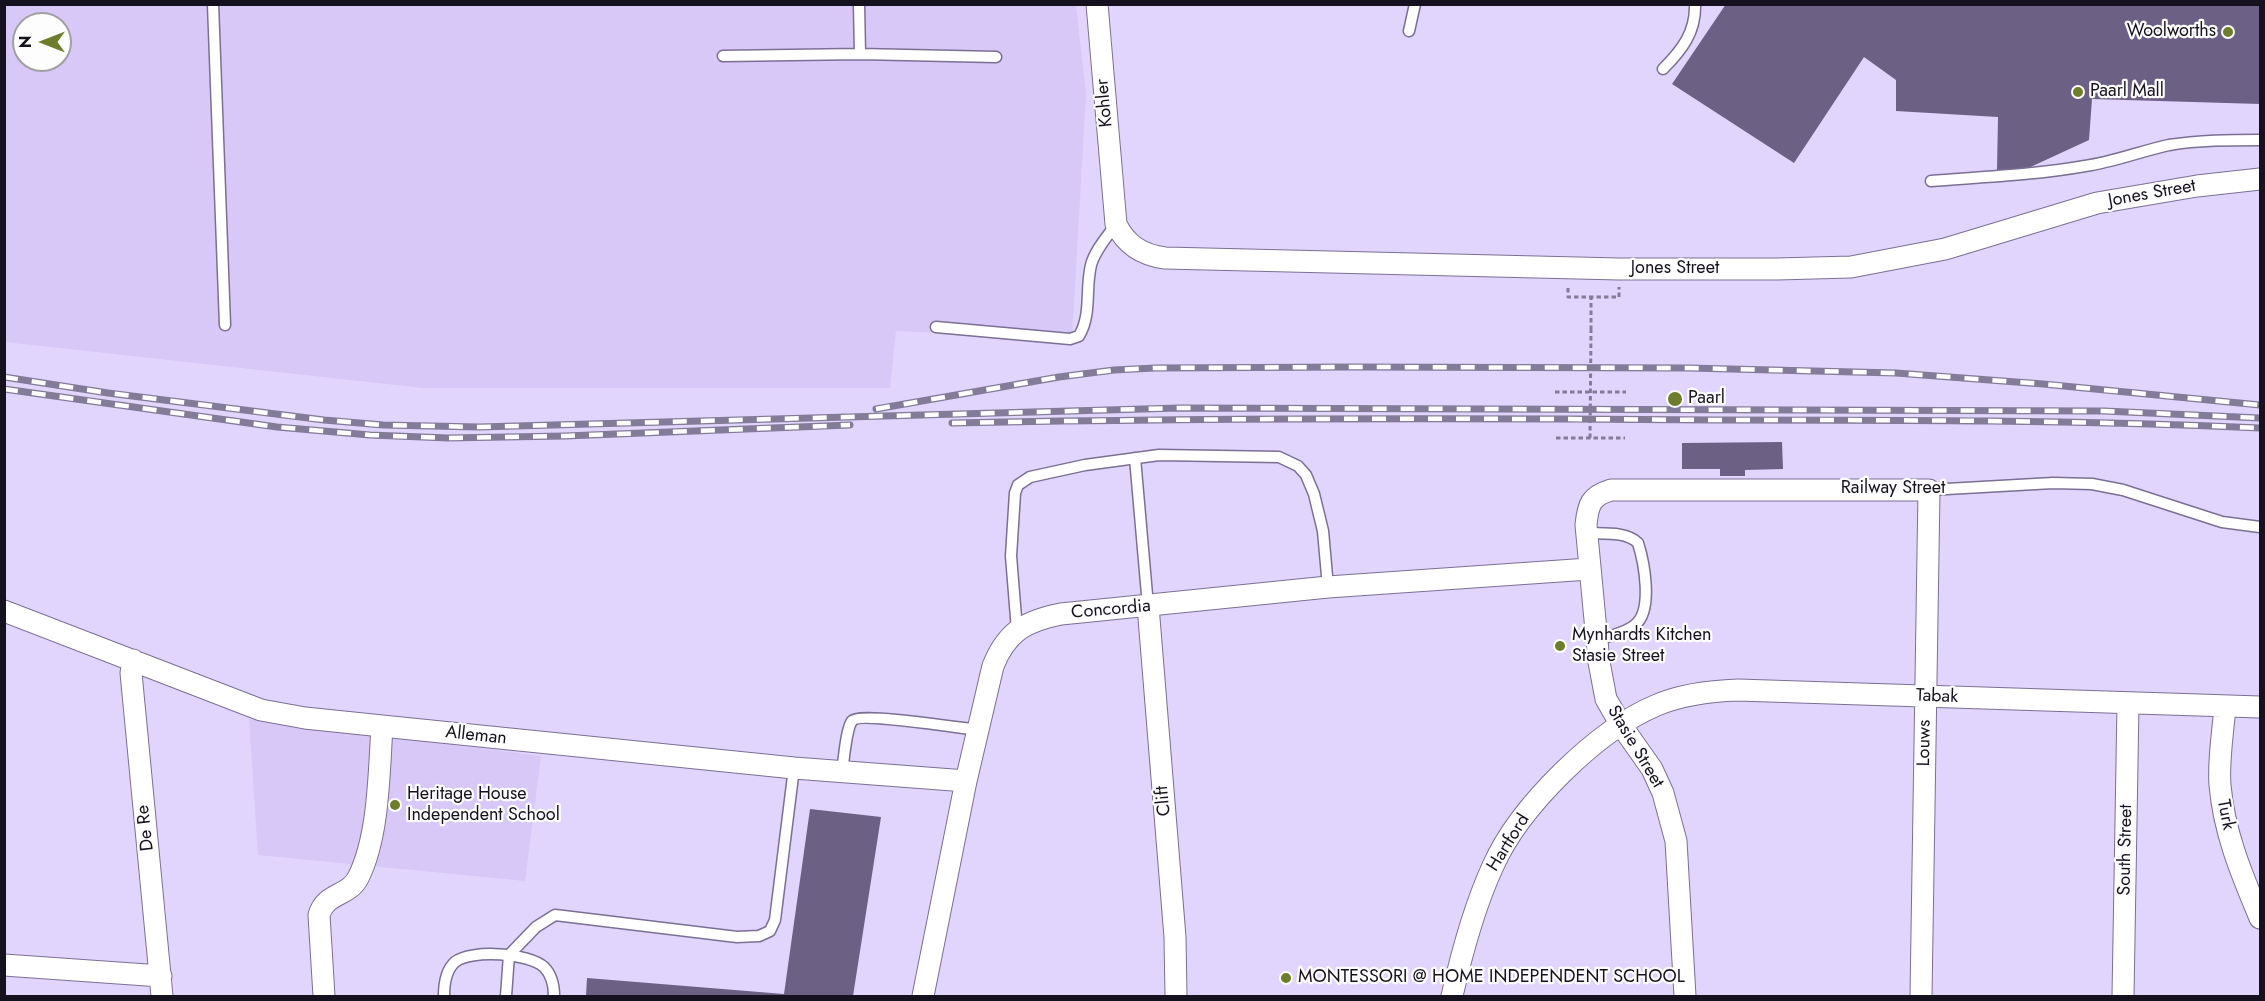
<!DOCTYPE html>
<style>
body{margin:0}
#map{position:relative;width:2265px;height:1001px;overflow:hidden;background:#e1d5fe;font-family:Jost,sans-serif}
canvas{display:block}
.frame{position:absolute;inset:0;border:6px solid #16111f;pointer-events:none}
.north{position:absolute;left:12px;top:12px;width:60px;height:60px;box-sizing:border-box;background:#fdfdfd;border:2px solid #a19fa4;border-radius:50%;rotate:270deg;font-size:16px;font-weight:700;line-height:24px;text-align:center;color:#16111f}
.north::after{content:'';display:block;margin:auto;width:21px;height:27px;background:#6d7d2b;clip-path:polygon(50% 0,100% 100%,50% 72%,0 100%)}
</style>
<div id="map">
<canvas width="2265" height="1001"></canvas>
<div class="frame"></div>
<div class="north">N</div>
</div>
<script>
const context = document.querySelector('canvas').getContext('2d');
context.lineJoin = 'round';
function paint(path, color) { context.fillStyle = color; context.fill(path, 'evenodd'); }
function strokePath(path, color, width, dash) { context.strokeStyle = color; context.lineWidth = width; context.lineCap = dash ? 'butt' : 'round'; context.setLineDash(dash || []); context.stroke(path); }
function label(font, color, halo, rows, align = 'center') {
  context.font = font + ' Jost,sans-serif'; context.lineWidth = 4.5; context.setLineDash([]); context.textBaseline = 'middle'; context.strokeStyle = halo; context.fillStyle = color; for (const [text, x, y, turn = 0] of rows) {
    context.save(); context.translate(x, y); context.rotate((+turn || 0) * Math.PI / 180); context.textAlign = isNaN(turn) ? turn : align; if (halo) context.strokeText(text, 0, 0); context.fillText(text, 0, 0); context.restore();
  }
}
paint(new Path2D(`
 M5 5H1076L1086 94 1072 339 896 331 890 388H423L5 342ZM24 24H60V60H24Z
 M249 719 541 756 525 881 258 855Z`), '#d7c8f8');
paint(new Path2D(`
 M1726 4H2260V104L2092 99 2089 140 2024 170H1997L1998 117 1896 111V80L1864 57 1794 163 1672 84Z
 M1782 442 1783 469 1745 470V476H1720V469H1682V443Z
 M810 809 881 817 853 996H586L587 978 784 994Z`), '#6c6084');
const service = new Path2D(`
 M213 4 225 325
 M1409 31 1415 4
 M860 54 996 57
 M723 56 860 54 859 4
 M1663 69C1682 50 1696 32 1695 4
 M1931 181C1982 177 2034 175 2085 166 2114 162 2141 151 2169 145 2199 140 2230 140 2260 140
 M936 327 1070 339 1079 336C1092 314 1085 289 1091 265 1095 250 1107 237 1116 224
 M1135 458 1148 606
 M1929 490 2053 483 2092 484 2123 490 2222 522 2260 527
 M1587 533C1602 534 1626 531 1638 543 1644 562 1653 609 1636 624 1627 633 1609 636 1597 640
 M1017 630 1011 556 1015 493 1018 485 1030 477 1085 465 1159 455 1279 457 1298 466 1306 475 1314 494 1323 531 1328 587
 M842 771C844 760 846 729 852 721 860 712 960 728 978 730
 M444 996C444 985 446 970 455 962 471 949 529 953 544 967 552 975 554 985 554 996
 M506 996 509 955 536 927 555 915 737 937 759 936 770 931 775 920 794 768`);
const minor = new Path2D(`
 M1097 4 1116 224C1126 245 1142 255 1165 258L1619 269H1777L1851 267 1945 249 2097 203 2197 186 2260 179
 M1148 606 1175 937 1176 996
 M4 611 248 705 261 710 305 718 382 726 794 768 966 781
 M133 660 131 673 162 996
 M2225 707C2223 732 2218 760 2220 785 2224 833 2242 875 2260 918
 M4 965 161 976
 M324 996 319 915C326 892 348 897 358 878 379 837 379 772 382 726
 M923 996 966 781 993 666C1007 631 1026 621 1061 614L1328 587 1589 569
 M1452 996C1462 952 1474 907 1493 866 1519 807 1597 730 1657 705 1683 694 1710 691 1738 690L2260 707
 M1685 996 1676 841 1663 793 1652 769 1621 725 1606 699 1599 662 1586 525C1588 504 1591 496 1611 490H1929L1921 996
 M2123 996 2128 704`);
strokePath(service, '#7b6f93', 13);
strokePath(minor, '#7b6f93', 23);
strokePath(new Path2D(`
 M1568 288V297H1619V287
 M1591 330V297
 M1555 392H1626
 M1556 438H1625`), '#847b98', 3, [4.5, 3]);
strokePath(service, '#fff', 10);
strokePath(minor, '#fff', 21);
const rail = new Path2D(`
 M4 377 108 393 324 420 383 425 479 427 1180 408 2104 411 2260 418
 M4 389 277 427 370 435 448 438 565 436 850 425
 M876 409 1059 377 1114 370 1155 368 1352 367 1689 368 1896 373 2043 384 2260 405
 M952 423C1206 418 1461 418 1715 420 1897 420 2079 420 2260 428`);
strokePath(rail, '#837b97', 7);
strokePath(rail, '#fdfdfd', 4.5, [14]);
strokePath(new Path2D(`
 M1590 438 1591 330`), '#847b98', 3, [4.5, 3]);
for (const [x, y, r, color] of [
 [2228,32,6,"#6d7d2b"],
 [2078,92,6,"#6d7d2b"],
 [1675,399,8,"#6d7d2b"],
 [1560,646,6,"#6d7d2b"],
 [395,805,6,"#6d7d2b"],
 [1286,978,6,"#6d7d2b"]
]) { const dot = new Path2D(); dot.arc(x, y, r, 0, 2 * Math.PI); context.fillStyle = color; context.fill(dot); strokePath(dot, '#fdfdfd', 2); }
label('18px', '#16111f', '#fdfdfd', [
 ["Woolworths",2216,32,"right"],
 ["Paarl Mall",2090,92],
 ["Paarl",1688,399],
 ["Mynhardts Kitchen",1572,636],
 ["Stasie Street",1572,657],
 ["Heritage House",407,795],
 ["Independent School",407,816],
 ["MONTESSORI @ HOME INDEPENDENT SCHOOL",1298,978]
], 'left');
label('18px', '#16111f', '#fdfdfd', [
 ["Kohler",1105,103,-95],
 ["Jones Street",2152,194,-10],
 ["Jones Street",1675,269],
 ["Railway Street",1893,489],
 ["Concordia",1111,610,-5],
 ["Tabak",1937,697,2],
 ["Alleman",476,736,6],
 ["Louws",1925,743,-89],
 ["Stasie Street",1635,747,59],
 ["Clift",1164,801,-95],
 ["Turk",2225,815,79],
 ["De Re",146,828,-96],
 ["Hartford",1509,843,-58],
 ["South Street",2126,850,-89]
]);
</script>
